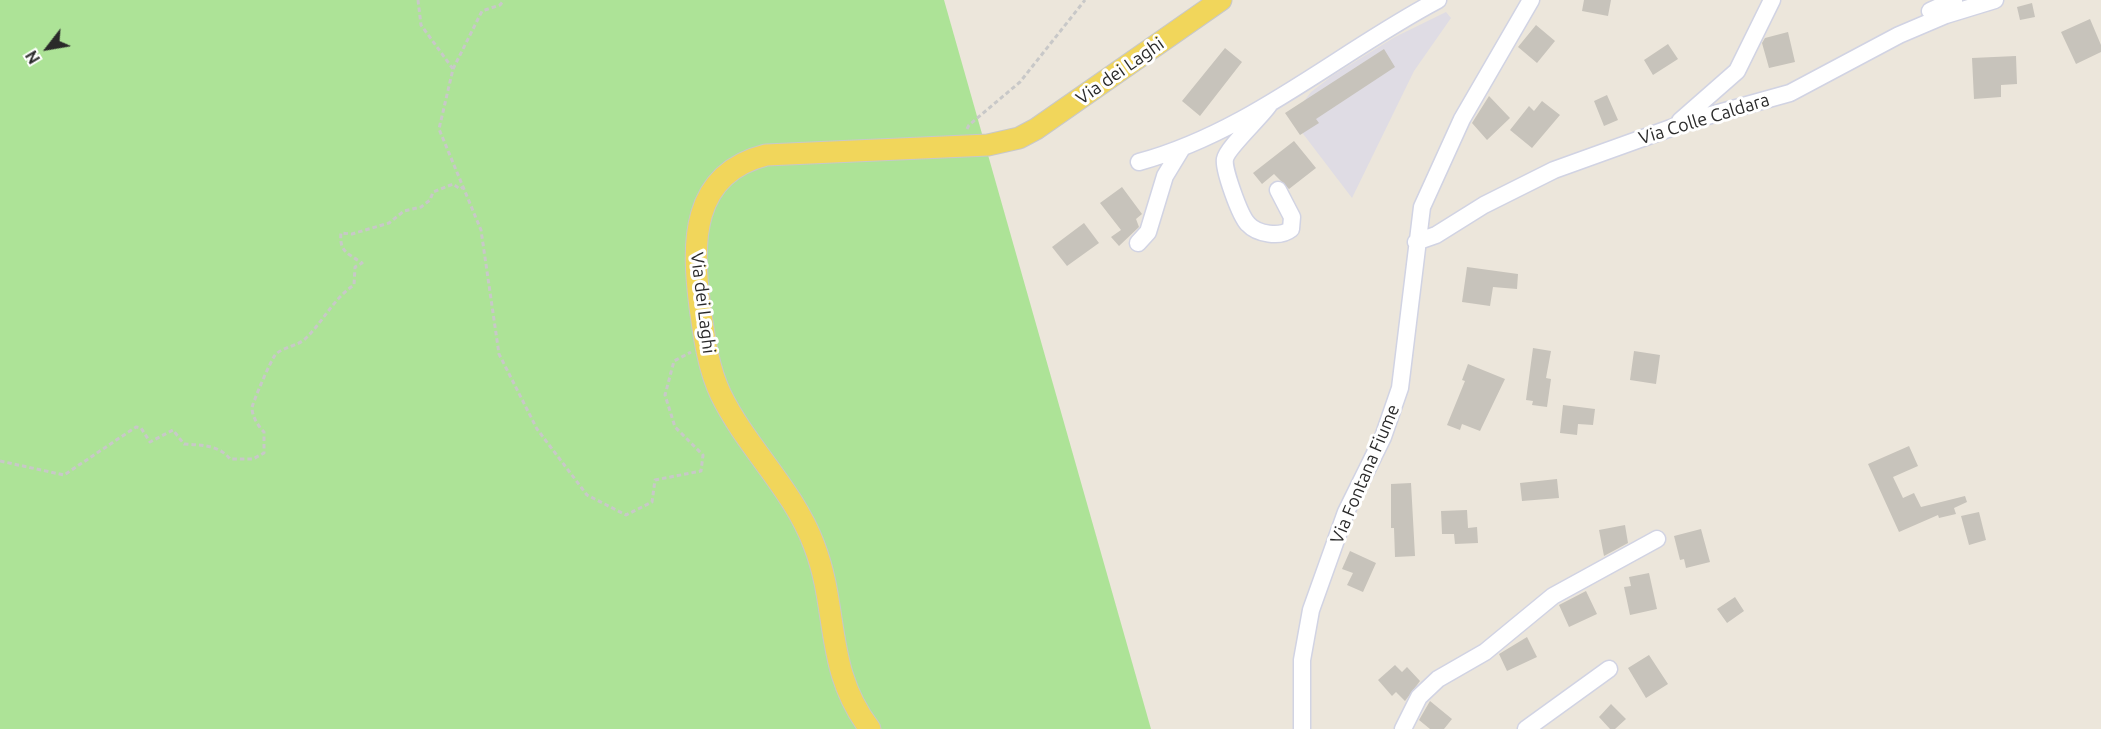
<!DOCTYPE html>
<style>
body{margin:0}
#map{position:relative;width:2101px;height:729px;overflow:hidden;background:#ece6db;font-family:Ubuntu,sans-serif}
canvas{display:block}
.north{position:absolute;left:18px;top:18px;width:60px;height:60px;-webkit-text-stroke:4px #fff;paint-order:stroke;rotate:239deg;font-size:16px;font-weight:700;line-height:24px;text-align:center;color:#2a2a2a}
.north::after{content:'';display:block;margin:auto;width:21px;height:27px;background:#2a2a2a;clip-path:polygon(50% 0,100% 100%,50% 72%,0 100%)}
</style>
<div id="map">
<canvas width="2101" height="729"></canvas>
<div class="north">N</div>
</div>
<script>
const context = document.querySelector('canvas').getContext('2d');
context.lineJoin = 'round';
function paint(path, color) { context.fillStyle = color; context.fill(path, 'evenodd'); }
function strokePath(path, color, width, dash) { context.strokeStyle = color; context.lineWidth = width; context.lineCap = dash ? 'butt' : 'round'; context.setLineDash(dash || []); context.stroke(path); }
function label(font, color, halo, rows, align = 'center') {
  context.font = font + ' Ubuntu,sans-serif'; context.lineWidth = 6; context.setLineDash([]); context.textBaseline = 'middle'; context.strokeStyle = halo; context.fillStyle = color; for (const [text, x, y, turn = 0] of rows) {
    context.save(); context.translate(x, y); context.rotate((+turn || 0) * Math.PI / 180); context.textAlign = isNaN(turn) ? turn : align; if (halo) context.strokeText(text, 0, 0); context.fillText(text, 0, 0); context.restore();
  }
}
paint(new Path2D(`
 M1446 12 1451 18 1414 71 1352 198 1291 118 1311 92 1332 76 1395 37Z`), '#dfdce4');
paint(new Path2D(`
 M0 0H944L1151 729H0Z`), '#ade397');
paint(new Path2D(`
 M1584 0H1611L1608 16 1582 11Z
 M2032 3 2035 17 2020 20 2017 7Z
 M2090 19 2101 45V52L2076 64 2061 32Z
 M1536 25 1555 41 1537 63 1518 47Z
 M1788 32 1795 62 1769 68 1762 43 1765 38Z
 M1668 44 1678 59 1653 75 1644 60Z
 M1225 48 1242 62 1200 116 1182 101Z
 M1384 49 1395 67 1316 119 1319 123 1300 135 1285 113Z
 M2016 56 2017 84 2001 85V97L1974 99 1972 58Z
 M1607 95 1618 120 1604 126 1594 101Z
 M1489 96 1510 118 1487 140 1472 123Z
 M1542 101 1560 115 1532 148 1510 130 1529 106 1534 111Z
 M1294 141 1316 168 1289 189 1274 174 1262 184 1253 173Z
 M1122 187 1142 214 1136 219 1139 227 1119 246 1111 237 1121 230 1100 203Z
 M1084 223 1099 243 1067 266 1052 247Z
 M1467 267 1518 274 1517 289 1493 287 1490 306 1462 302Z
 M1533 348 1551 351 1546 378 1551 379 1547 407 1532 405 1533 401 1526 400Z
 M1634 351 1660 355 1656 384 1630 380Z
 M1468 364 1505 379 1480 431 1462 424 1460 430 1447 425 1465 381 1462 380Z
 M1563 405 1595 409 1593 425 1578 424 1577 435 1560 433Z
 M1909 446 1918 466 1893 477 1903 498 1914 493 1921 507 1965 496 1967 502 1954 508 1956 514 1939 518 1938 515 1899 532 1868 464Z
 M1557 479 1559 498 1522 501 1520 483Z
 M1411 483 1415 556 1395 557 1394 528H1391V484Z
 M1467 510 1468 528 1477 527 1478 543 1455 544 1454 534H1442L1441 511Z
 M1979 512 1986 540 1969 545 1961 516Z
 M1625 525 1628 543 1604 556 1599 530Z
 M1701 529 1710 562 1686 568 1684 559 1680 560 1674 536Z
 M1350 551 1376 563 1363 592 1347 585 1353 573 1342 569Z
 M1649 573 1657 609 1630 615 1624 587 1631 586 1629 577Z
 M1586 591 1597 614 1569 627 1559 605Z
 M1735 597 1744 611 1727 623 1717 609Z
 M1527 637 1537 657 1507 671 1499 654Z
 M1649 655 1668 684 1646 698 1628 668Z
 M1395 665 1402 672 1407 667 1420 681 1405 701 1396 692 1392 696 1378 680Z
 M1430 701 1452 719 1444 729H1430L1419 720Z
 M1611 704 1626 719 1615 729H1610L1599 717Z`), '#c7c3bb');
const minor = new Path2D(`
 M1930 11 1954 0
 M1269 105C1260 118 1227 148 1225 159 1223 169 1240 216 1248 224 1257 234 1280 238 1291 229L1292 217 1278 190
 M1680 121 1737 71 1772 0
 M1139 162C1250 132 1339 52 1438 0
 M1416 242 1436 235 1484 205 1554 170 1693 120 1790 93 1899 35 1946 15 1995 0
 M1138 243 1148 232 1165 176 1182 148
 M1302 729V660L1311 610 1346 512 1383 437 1400 388 1422 207 1462 119 1531 0
 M1403 729 1419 697 1438 679 1485 652 1553 596 1657 539
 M1526 729 1609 669`);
const major = new Path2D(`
 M870 729C824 669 839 609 814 545 793 489 747 448 721 395 708 368 704 336 700 307 692 244 690 174 766 155L988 145 1019 138 1036 129 1221 0`);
strokePath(minor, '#d1d3e3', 19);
strokePath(major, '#c8c8c8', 23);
strokePath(new Path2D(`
 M418 0 421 25 453 69 439 129 481 230 499 354 537 429 587 495 626 515 652 502 655 480 701 471 703 455 675 427 665 395 674 361 691 352
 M453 69 482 11 500 5 504 0
 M967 129 969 125 1020 82 1085 0
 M0 461 64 475 136 427 141 428 150 442 173 430 184 444C201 445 219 445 230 459H253L264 453V432C258 426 252 416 252 408 252 404 272 357 276 354 284 347 297 346 305 339 323 322 333 299 354 285L355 267 362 263C348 253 339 252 341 233L352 234 389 223 404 211 421 207 430 200 433 192 453 184 460 189 463 187`), '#c8c8c8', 3, [4.5, 3]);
strokePath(minor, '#fff', 16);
strokePath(major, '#f1d65b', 21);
label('18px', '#2a2a2a', '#fff', [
 ["Via dei Laghi",1120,71,-35],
 ["Via Colle Caldara",1704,119,-17],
 ["Via dei Laghi",703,303,83],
 ["Via Fontana Fiume",1365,474,-67]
]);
</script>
